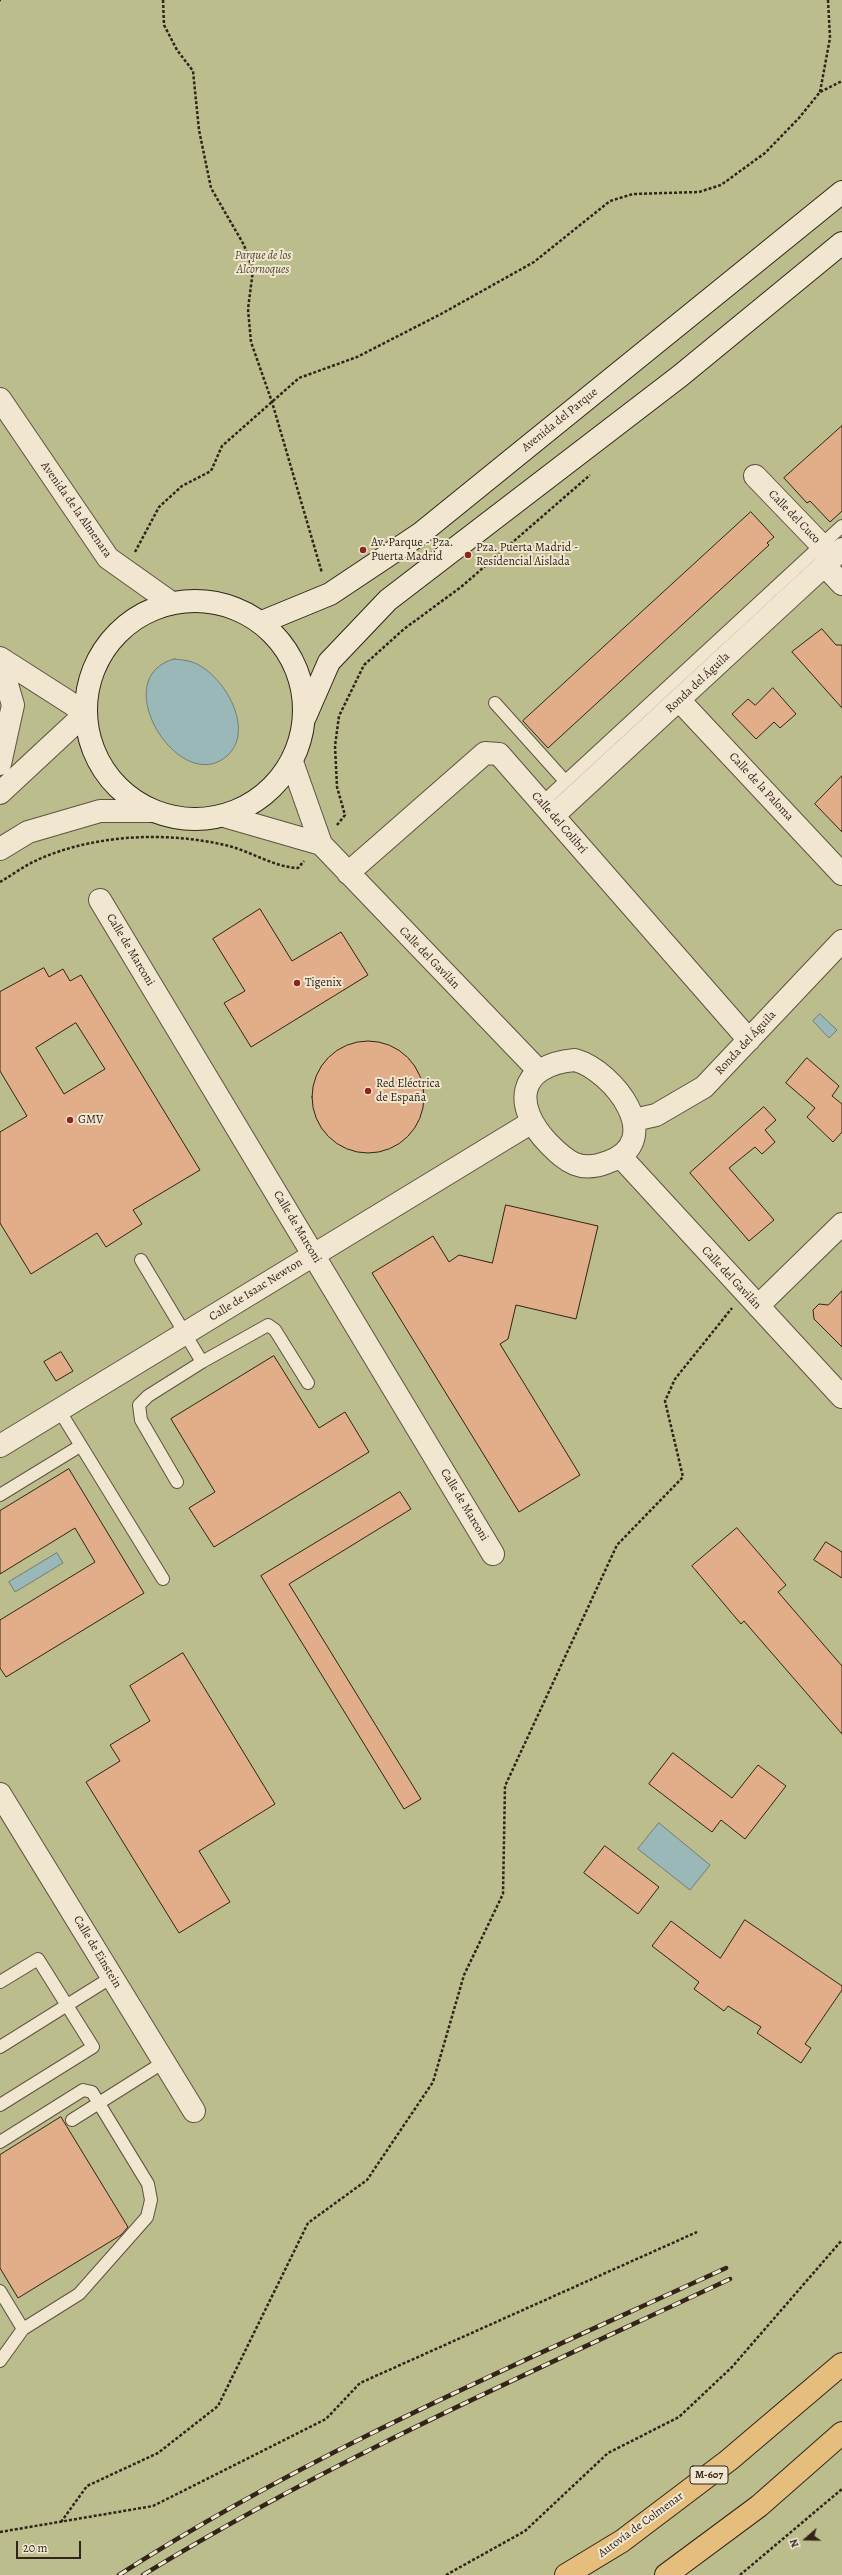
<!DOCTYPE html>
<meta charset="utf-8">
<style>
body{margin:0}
#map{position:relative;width:842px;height:2575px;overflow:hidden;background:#eadab8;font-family:Alegreya,serif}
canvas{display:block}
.north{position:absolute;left:786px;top:2519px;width:40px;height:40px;-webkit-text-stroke:3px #f1e7d1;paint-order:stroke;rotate:250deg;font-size:11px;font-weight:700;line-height:16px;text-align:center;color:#332319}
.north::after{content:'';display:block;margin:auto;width:14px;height:18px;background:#332319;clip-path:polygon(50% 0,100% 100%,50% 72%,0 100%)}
.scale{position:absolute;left:16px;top:2541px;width:65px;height:18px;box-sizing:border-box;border:2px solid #332319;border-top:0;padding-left:5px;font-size:12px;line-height:14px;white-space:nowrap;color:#332319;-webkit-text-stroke:3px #f1e7d1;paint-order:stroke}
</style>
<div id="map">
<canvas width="842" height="2575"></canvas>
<div class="north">N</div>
<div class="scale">20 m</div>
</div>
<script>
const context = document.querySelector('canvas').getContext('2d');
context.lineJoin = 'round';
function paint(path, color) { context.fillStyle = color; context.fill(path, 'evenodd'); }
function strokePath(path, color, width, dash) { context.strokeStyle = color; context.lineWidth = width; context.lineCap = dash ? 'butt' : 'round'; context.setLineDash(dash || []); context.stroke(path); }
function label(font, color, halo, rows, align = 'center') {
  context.font = font + ' Alegreya,serif'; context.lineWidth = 4; context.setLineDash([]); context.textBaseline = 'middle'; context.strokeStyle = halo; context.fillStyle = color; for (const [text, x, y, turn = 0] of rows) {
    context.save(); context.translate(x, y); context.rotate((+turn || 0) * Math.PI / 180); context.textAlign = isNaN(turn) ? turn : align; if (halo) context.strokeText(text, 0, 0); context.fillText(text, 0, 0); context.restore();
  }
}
paint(new Path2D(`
 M0 0H842V2575H0Z`), '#bbbe8c');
const water = new Path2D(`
 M174 659C180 660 187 660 192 662 222 672 255 727 229 754 182 801 104 678 174 659Z
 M820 1014 837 1030 829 1038 813 1021Z
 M57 1553 63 1563 15 1592 9 1582Z
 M659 1823 710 1865 690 1890 638 1849Z`);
paint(water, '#9bb8b9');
strokePath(water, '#717c79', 1);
const building = new Path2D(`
 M842 426V511L830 522 810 501 807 503 784 478Z
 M751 512 774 537 767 543 769 545 548 748 523 721Z
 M822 629 836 645H842V708L792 652Z
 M773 688 796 714 780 728 774 722 756 739 732 714 748 699 755 705Z
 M842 776V832L815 804Z
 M260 909 292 961 341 932 368 975 251 1047 224 1003 245 991 213 939Z
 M44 968 49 977 63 969 70 981 81 975 200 1170 133 1210 142 1224 106 1247 97 1233 31 1274 0 1223V1132L27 1116 0 1071V992ZM76 1023 105 1069 64 1094 36 1048Z
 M312 1097a56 56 0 1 1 112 0a56 56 0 1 1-112 0Z
 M807 1058 839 1086 832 1096 842 1104V1132L833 1142 807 1117 815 1108 786 1083Z
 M764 1107 776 1120 765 1130 775 1142 762 1154 755 1147 729 1168 774 1220 749 1241 690 1173Z
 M506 1205 598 1226 576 1319 516 1305 508 1339 500 1344 580 1475 519 1512 372 1273 433 1236 449 1262 459 1255 492 1263Z
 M842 1291V1347L814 1319 813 1310 819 1304 828 1305Z
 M61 1352 73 1371 56 1381 44 1362Z
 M274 1356 319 1428 345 1412 369 1452 214 1547 189 1508 215 1492 171 1419Z
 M69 1469 144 1593 6 1677 0 1668V1620L95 1562 75 1528 0 1574V1511Z
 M400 1492 411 1509 289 1584 421 1799 404 1809 261 1576Z
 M737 1528 786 1585 778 1592 842 1666V1734L744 1621 741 1624 692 1566Z
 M826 1542 842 1552V1578L814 1560Z
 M183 1653 275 1804 199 1851 230 1902 179 1933 86 1782 120 1761 110 1745 150 1721 130 1686Z
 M673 1753 732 1798 758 1765 786 1786 745 1839 721 1820 712 1832 649 1784Z
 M605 1846 659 1887 638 1914 584 1873Z
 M745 1920 842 1986V1990L805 2044 811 2048 801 2063 757 2033 761 2027 728 2006 724 2011 694 1989 699 1982 652 1946 671 1921 720 1958Z
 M61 2117 128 2227 121 2235 18 2298 0 2268V2155Z`);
paint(building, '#e1ae89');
strokePath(building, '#332319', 1);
const lane = new Path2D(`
 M495 703 565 781
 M542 803 842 526
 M141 1260 202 1362 268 1325 275 1330 308 1383
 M59 1410 163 1579
 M177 1482 141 1420 139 1405 148 1396 202 1362
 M0 1495 80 1446
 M0 1982 38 1959 93 2047 0 2105
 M0 2047 112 1977
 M72 2120 164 2062
 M0 2142 83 2090 92 2092 148 2184 151 2200 147 2217 79 2294 23 2329
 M0 2291 23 2329 0 2361`);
const street = new Path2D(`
 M0 399 108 558 170 602
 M755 476 833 557
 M824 565 842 584
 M0 658 86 713 0 793
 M0 660 13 705 0 764
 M679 700 842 874
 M292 762 321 844 538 1070
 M224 816 321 844
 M553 816 842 549
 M0 849 28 832 100 811H153
 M348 873 485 753 499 754 749 1040
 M100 900 493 1554
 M575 1060C614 1071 667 1141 608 1162 598 1166 585 1168 575 1164 565 1160 557 1152 549 1144 512 1106 517 1065 575 1060Z
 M634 1120 656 1115 704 1087 842 941
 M621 1157 842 1397
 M758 1306 842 1224
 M0 1446 532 1122
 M0 1794 194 2111`);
const secondary = new Path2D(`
 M86 710a109 109 0 1 1 218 0a109 109 0 1 1-218 0Z
 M262 622 330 594 420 534 842 192
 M305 717 329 662 388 600 680 376 842 243`);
const highway = new Path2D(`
 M566 2575 622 2541 729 2460 842 2364
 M666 2575 759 2506 842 2433`);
strokePath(lane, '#615141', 14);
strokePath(street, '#615141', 24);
strokePath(secondary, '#332319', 24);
strokePath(highway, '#332319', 24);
strokePath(new Path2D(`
 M0 0H1
 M163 0 164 25 177 50 193 71 199 130 211 188 244 245 253 270 248 309 251 342 272 402 322 573
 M820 92 830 38 828 0
 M135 552 159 507 182 486 211 471 222 446 299 378 357 357 441 314 534 262 610 201 633 194 699 192 721 185 765 153 799 118 820 92 842 81
 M337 825 345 815 337 787 335 746 339 716 364 665 404 629 461 587 590 475
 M0 882C12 875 24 866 37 860 95 834 168 831 229 846 252 852 274 867 298 868L304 861
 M61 2522 87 2486 158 2453 218 2406 308 2223 367 2180 433 2082 464 1975 503 1894 505 1786 617 1545 683 1477 665 1401 675 1379 732 1308
 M0 2532 153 2506 326 2419 360 2383 697 2232
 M446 2575 525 2531 608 2453 679 2417 732 2367 842 2240
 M740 2575 842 2489`), '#332319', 2.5, [3, 2]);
strokePath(lane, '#f1e7d1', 12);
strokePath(street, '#f1e7d1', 22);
strokePath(secondary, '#f1e7d1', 22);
strokePath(highway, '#e5bd7c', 22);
const rail = new Path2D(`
 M119 2575C310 2452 520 2363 726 2268
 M143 2575C330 2460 532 2372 730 2279`);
strokePath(rail, '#332319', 4.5);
strokePath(rail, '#f1e7d1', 3, [9]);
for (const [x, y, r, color] of [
 [363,550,4,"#8f2418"],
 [468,555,4,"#8f2418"],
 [297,983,4,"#8f2418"],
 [368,1091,4,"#8f2418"],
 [70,1120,4,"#8f2418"]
]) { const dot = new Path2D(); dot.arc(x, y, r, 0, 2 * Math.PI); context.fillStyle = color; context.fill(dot); strokePath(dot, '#f1e7d1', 1.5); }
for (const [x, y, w] of [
 [709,2475,38]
]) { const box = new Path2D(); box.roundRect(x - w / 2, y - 9, w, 18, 3); context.fillStyle = '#f1e7d1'; context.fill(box); strokePath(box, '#332319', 1); }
label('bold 11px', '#332319', null, [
 ["M-607",709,2475]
]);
label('italic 12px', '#554a36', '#f1e7d1', [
 ["Parque de los",263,256],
 ["Alcornoques",263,270]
]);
label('12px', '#332319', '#f1e7d1', [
 ["Avenida del Parque",560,420,-39],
 ["Avenida de la Almenara",76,510,55],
 ["Calle del Cuco",794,517,46],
 ["Ronda del Águila",698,683,-43],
 ["Calle de la Paloma",761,787,47],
 ["Calle del Colibrí",559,823,49],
 ["Calle de Marconi",130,950,59],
 ["Calle del Gavilán",429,958,46],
 ["Ronda del Águila",746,1043,-47],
 ["Calle de Marconi",297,1227,59],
 ["Calle del Gavilán",731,1278,47],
 ["Calle de Isaac Newton",256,1290,-32],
 ["Calle de Marconi",464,1505,59],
 ["Calle de Einstein",97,1952,59],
 ["Autovía de Colmenar",641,2525,-36]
]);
label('12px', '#332319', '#f1e7d1', [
 ["Av. Parque - Pza.",371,543],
 ["Puerta Madrid",371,557],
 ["Pza. Puerta Madrid -",476,548],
 ["Residencial Aislada",476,562],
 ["Tigenix",305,983],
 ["Red Eléctrica",376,1084],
 ["de España",376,1098],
 ["GMV",78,1120]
], 'left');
</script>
